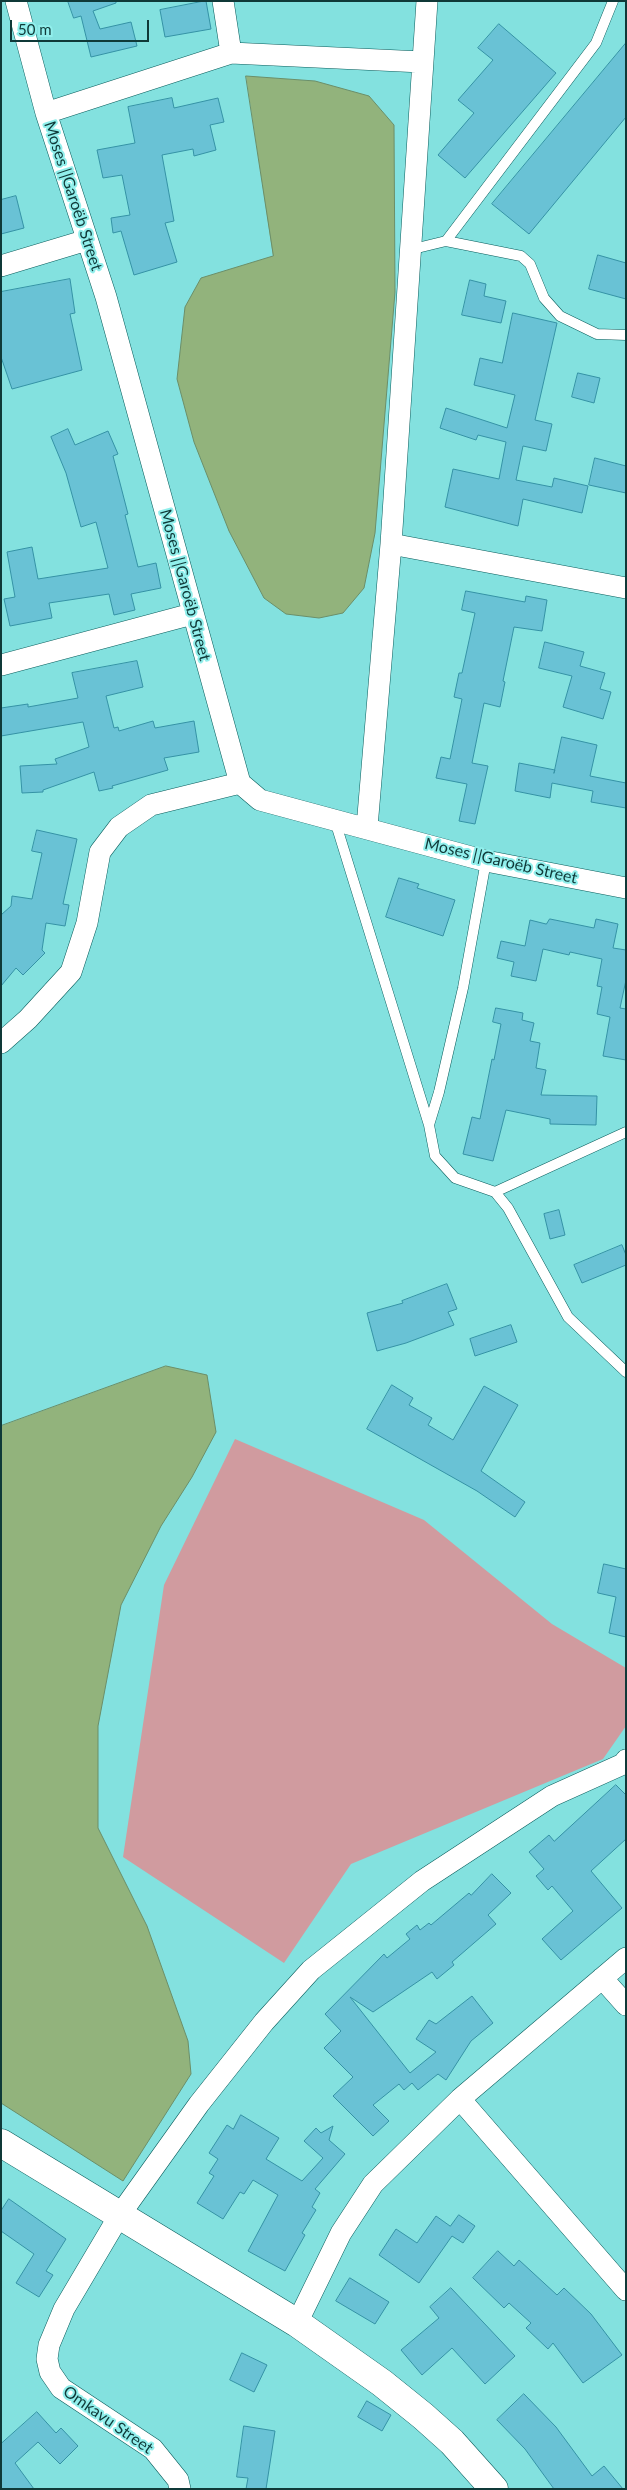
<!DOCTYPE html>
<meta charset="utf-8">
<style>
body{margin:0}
#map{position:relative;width:627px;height:2490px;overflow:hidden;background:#83e1df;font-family:Lato,sans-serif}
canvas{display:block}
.frame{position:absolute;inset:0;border:2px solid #0f3938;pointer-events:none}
.scale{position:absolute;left:10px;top:20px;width:139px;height:22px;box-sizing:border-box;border:2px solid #0f3938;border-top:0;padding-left:6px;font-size:15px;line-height:18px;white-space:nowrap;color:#0f3938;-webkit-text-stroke:4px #91efec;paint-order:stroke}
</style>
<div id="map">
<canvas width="627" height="2490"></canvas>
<div class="frame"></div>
<div class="scale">50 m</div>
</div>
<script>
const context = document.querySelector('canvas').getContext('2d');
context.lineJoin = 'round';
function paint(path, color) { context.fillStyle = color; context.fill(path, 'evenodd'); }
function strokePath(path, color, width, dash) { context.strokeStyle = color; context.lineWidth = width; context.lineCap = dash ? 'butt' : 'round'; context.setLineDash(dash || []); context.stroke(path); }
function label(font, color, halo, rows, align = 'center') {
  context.font = font + ' Lato,sans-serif'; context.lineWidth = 4; context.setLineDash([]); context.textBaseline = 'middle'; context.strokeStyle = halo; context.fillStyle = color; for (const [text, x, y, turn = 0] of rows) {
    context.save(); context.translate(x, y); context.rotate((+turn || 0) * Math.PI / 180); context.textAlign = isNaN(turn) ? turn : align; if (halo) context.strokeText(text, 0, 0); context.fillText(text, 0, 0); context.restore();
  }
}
paint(new Path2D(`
 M235 1439 424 1520 552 1624 626 1668V1726L603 1759 351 1864 284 1963 123 1857 164 1585Z`), '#d09b9f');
const water = new Path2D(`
 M246 76 315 81 369 96 394 125 395 292 375 533 364 588 343 613 319 618 286 614 264 598 229 531 194 442 177 379 185 307 201 278 273 256Z
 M166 1366 207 1375 216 1432 192 1477 161 1526 121 1605 98 1726V1828L147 1926 188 2041 191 2074 123 2181 1 2103V1426Z`);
paint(water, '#92b37c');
strokePath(water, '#6b8e68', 1);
const building = new Path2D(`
 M68 1H116V3L93 11 100 29 131 22 137 46 91 57 81 16 74 18Z
 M206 1 211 29 165 37 160 10Z
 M499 24 556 73 465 178 438 155 474 113 458 100 493 60 478 48Z
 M626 43V117L529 234 492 204Z
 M172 98 174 108 218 98 224 122 210 125 216 150 194 156 193 149 162 155 174 221 165 223 177 262 134 275 121 231 113 233 111 218 130 215 122 175 103 178 97 150 135 143 128 107Z
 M16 196 24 228 1 234V200Z
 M598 255 626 263V299L589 289Z
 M70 279 75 313 70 314 82 370 12 389 1 357V292Z
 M470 280 486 284 484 296 506 301 501 323 462 315Z
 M513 313 557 323 535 420 552 424 546 451 523 446 516 480 552 487 554 478 588 486 582 513 523 499 518 526 445 507 453 469 499 479 506 442 478 435 476 440 440 428 446 408 507 428 515 395 474 385 480 358 502 363Z
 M578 373 600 378 594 403 572 397Z
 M68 429 75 445 108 431 118 454 113 456 128 514 125 515 138 567 156 563 161 588 131 594 135 610 114 615 109 594 49 603 52 618 10 626 4 599 15 597 7 552 32 547 38 579 108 568 96 522 81 527 66 473 51 437Z
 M595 458 626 466V493L589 485Z
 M466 591 525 602 526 596 547 600 542 631 514 627 503 681 505 682 500 707 484 703 472 763 488 766 475 824 459 821 467 784 436 778 441 757 450 759 462 699 454 697 459 673H462L475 613 462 610Z
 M545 642 584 652 580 666 605 673 600 689 611 692 603 719 563 707 572 676 539 668Z
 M137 661 143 687 106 696 114 728 118 727 119 731 153 721 155 728 194 721 199 752 164 758 168 770 112 786 113 788 99 791 94 772 43 790V792L22 793 20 766 57 764 55 759 89 747 83 722 1 736V708L28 704V707L78 698 72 673Z
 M562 737 597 745 590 776 626 783V808L591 802 593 791 552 783 550 798 515 791 519 763 555 770 554 773Z
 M37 830 77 839 63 904 69 905 65 926 46 923 42 950 45 953 23 975 16 968 1 986V915L11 906 12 896 32 899 42 853 32 851Z
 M399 878 419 884 417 888 455 900 443 936 386 917Z
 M550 919 594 928 596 919 618 924 613 948 626 950V980L620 1008 626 1009V1060L603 1056 610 1017 597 1014 602 987 597 986 602 959 570 952 569 955 543 949 536 981 511 976 514 962 497 958 501 941 525 946 530 920 546 924Z
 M496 1008 523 1013 522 1020 534 1023 530 1041 540 1043 536 1068 546 1070 541 1095 597 1096 596 1125 550 1124V1119L506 1110 493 1161 463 1154 472 1117 480 1119 492 1059 494 1060 501 1024 493 1022Z
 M559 1210 565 1235 550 1239 544 1214Z
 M622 1245 626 1255V1265L582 1283 574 1265Z
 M447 1284 457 1309 448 1312 454 1325 406 1343 377 1351 367 1313 403 1303 402 1301Z
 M511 1325 517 1342 475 1356 470 1339Z
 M392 1385 413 1398 409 1405 432 1418 428 1425 453 1440 484 1386 518 1405 481 1471 525 1502 515 1517 477 1491 367 1429Z
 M604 1564 626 1569V1637L609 1633 616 1597 598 1593Z
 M616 1785 626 1795V1839L591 1871 622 1908 561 1960 542 1939 573 1911 552 1886 548 1890 536 1876 544 1869 529 1852 549 1835 554 1841Z
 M492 1874 511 1893 488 1915 496 1924 452 1962 454 1965 437 1979 432 1972 373 2012 350 1997 410 2073 436 2052 416 2039 429 2020 436 2024 472 1996 493 2023 471 2041 446 2080 438 2074 418 2090 412 2083 404 2090 399 2084 373 2105 389 2121 373 2136 333 2096 353 2077 324 2048 341 2031 325 2014 384 1954 387 1958 410 1939 406 1934 417 1925 420 1930 429 1923 431 1925 469 1893 471 1895Z
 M241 2115 279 2138 266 2159 302 2181 323 2158 304 2141 316 2128 321 2133 333 2126 329 2140 345 2154 315 2189 320 2193 312 2207 316 2210 302 2233 305 2235 285 2271 248 2251 278 2195 253 2180 244 2194 240 2192 223 2219 197 2203 214 2176 209 2173 218 2159 209 2153 227 2125 233 2129Z
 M9 2199 66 2239 46 2271 53 2275 39 2297 16 2283 34 2254 1 2231V2211Z
 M459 2215 475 2226 463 2243 452 2236 419 2283 379 2255 396 2229 417 2243 436 2216 450 2226Z
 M498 2251 514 2266 519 2260 557 2295 564 2288 591 2314 622 2355 583 2383 553 2343 548 2349 526 2328 531 2323 509 2303 504 2308 473 2278Z
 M350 2278 389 2302 375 2324 336 2301Z
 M451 2288 515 2356 485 2384 452 2348 422 2375 401 2350 439 2318 430 2307Z
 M242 2353 267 2365 254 2392 230 2380Z
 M524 2394 556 2427 592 2476 604 2466 623 2489H554L525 2449 497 2420Z
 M367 2401 391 2415 382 2431 358 2417Z
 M37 2412 56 2433 61 2428 78 2446 60 2464 38 2442 15 2463 34 2489H1V2444Z
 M244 2426 275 2431 266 2489H246L248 2478 237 2477Z`);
paint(building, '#69c2d5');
strokePath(building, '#3592a5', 1);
const lane = new Path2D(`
 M446 241 596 43 613 1
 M409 250 446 241 521 256 530 264 544 298 560 316 597 334 626 335
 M335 821 429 1125
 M486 861 463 988 439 1092 429 1125 435 1156 455 1178 495 1192 508 1208 568 1317 626 1372
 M495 1192 626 1132`);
const street = new Path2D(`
 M16 1 46 113 106 297 240 783 260 800 486 861 626 888
 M223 1 231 53
 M46 113 231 53 422 62
 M1 266 87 240
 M391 544 626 588
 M1 665 192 614
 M367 827 391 544 427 1
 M1 1043 28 1019 71 972 87 923 100 852 119 827 151 805 240 783
 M602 1978 626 2005
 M460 2099 626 2290
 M297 2323 341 2233 373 2184 460 2099 626 1958
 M180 2489 178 2480 153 2449 61 2388 50 2372 47 2359 49 2345 64 2309 119 2216 199 2104 264 2022 311 1970 422 1881 552 1796 623 1764 626 1760`);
const secondary = new Path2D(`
 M1 2143 297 2323 382 2383 423 2416 452 2442 494 2489`);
strokePath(lane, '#095d5c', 11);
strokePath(street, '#095d5c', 22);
strokePath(secondary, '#095d5c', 29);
strokePath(lane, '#fff', 10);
strokePath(street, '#fff', 21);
strokePath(secondary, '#fff', 28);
label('16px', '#0f3938', '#91efec', [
 ["Moses ǁGaroëb Street",73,196,72],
 ["Moses ǁGaroëb Street",185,585,75],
 ["Moses ǁGaroëb Street",501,861,13],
 ["Omkavu Street",108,2420,35]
]);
</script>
